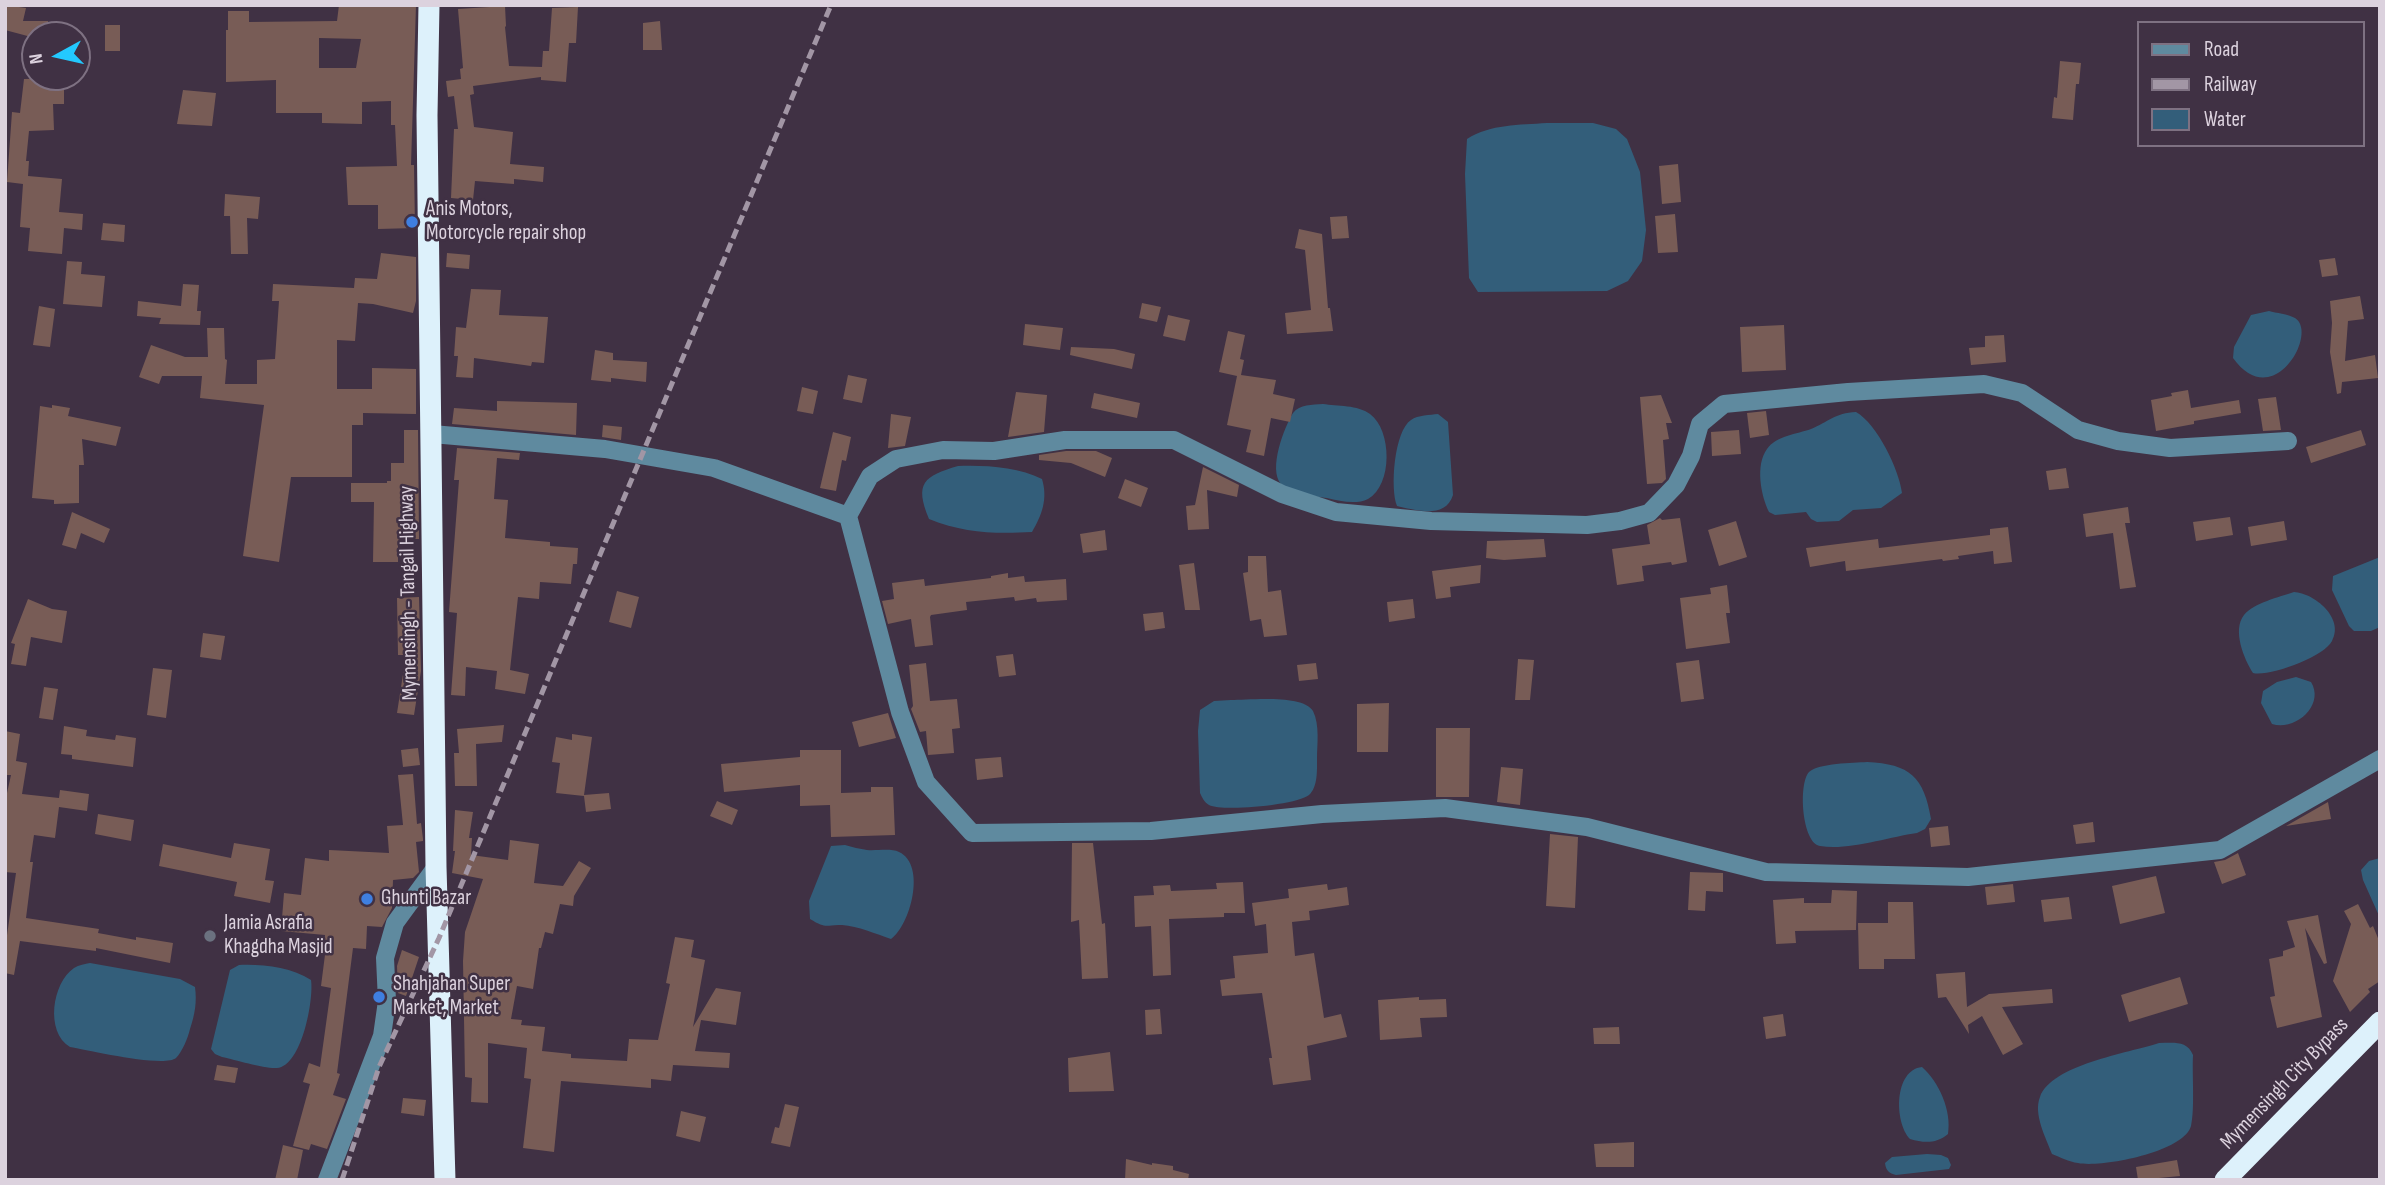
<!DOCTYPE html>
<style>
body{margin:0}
#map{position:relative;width:2385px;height:1185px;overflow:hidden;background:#403144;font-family:"Sofia Sans Condensed",sans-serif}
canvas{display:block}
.frame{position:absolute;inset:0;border:7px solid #dcd2de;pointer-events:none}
.legend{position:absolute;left:2137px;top:21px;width:228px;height:126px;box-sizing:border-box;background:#403144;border:2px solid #7e7182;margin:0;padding:9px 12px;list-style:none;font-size:21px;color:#dcd2de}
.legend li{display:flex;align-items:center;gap:14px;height:35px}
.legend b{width:35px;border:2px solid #7e7182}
.north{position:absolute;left:21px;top:21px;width:70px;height:70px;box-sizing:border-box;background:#403144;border:2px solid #7e7182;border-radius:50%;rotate:262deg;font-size:19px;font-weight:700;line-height:28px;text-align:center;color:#dcd2de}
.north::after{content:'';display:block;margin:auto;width:24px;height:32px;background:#23c9fe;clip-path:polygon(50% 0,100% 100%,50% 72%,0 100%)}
</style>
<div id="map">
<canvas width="2385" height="1185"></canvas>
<div class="frame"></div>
<ul class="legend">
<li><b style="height:9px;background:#5f8a9f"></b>Road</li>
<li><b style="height:9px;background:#a296a5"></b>Railway</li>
<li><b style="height:19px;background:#335e7a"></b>Water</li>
</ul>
<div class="north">N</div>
</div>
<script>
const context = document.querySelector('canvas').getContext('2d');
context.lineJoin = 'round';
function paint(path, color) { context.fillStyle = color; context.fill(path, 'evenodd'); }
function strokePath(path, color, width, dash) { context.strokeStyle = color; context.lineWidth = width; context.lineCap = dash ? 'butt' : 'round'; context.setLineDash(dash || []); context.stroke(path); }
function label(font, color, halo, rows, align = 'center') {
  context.font = font + ' "Sofia Sans Condensed",sans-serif'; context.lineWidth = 5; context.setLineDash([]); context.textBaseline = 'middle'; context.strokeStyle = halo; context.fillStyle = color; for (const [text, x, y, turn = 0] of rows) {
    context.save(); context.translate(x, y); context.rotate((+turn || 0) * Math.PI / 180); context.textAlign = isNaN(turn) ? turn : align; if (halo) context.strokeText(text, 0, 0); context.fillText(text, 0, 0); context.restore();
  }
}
paint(new Path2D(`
 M1547 123H1593L1616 129 1627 139 1640 172 1646 230 1642 261 1628 281 1607 291 1478 292 1469 278 1465 174 1467 139C1491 124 1519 125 1547 123Z
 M2269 311C2276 313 2288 314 2295 318 2319 333 2273 414 2233 358L2234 347 2251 315Z
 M1323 404C1337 406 1358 405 1370 414 1392 430 1393 485 1368 499 1356 505 1340 501 1327 498 1313 496 1291 495 1281 484 1268 469 1284 428 1293 413 1300 404 1312 405 1323 404Z
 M1856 412C1877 424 1899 469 1902 493L1881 508 1853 510 1839 521 1817 522 1811 519 1806 512 1775 515 1769 512C1761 496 1755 465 1767 449 1776 436 1797 434 1811 429 1828 422 1835 413 1856 412Z
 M1438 414 1448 422 1453 495C1446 518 1419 511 1401 507L1397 506C1390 489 1394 431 1411 420 1418 415 1430 415 1438 414Z
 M958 466C985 465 1018 467 1042 479 1048 499 1042 515 1032 532 994 534 964 533 929 519 914 483 924 476 958 466Z
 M2380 557V627L2371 631H2354L2349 626 2332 590 2333 576Z
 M2294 592C2314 593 2345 618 2332 641 2324 657 2269 677 2253 673 2244 659 2232 630 2244 615 2254 603 2279 597 2294 592Z
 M2296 677 2311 682C2325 705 2296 731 2272 724L2261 703 2263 691 2277 682Z
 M1231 700C1249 700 1303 694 1313 711 1320 725 1317 745 1317 759 1317 770 1318 787 1309 795 1297 805 1223 812 1209 805 1204 802 1202 797 1200 793L1198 731 1200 710 1214 701Z
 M1867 762C1910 764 1924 777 1931 819L1925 829 1917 833C1888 837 1848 851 1820 846 1802 843 1798 784 1809 772 1819 763 1853 763 1867 762Z
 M845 845C852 847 860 849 867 850 876 851 891 848 899 852 927 865 910 926 891 939 876 934 858 926 842 925 826 924 828 930 810 919L809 901 831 846Z
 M2380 858V918L2363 880 2361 870 2369 861Z
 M90 963 180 979 195 987C197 1002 195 1014 190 1029 188 1038 182 1052 176 1058 164 1068 88 1050 70 1047 45 1032 52 983 74 968 79 965 85 964 90 963Z
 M239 965C262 964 291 967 311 980 314 999 302 1066 277 1068 265 1069 236 1060 222 1057L215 1054 211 1049 230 970Z
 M2159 1043C2173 1043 2187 1040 2193 1055 2192 1074 2195 1109 2191 1126 2184 1152 2101 1168 2078 1163 2069 1162 2060 1157 2052 1154 2046 1138 2033 1114 2040 1097 2051 1065 2128 1053 2159 1043Z
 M1922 1067C1939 1082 1952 1111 1948 1134 1936 1144 1924 1143 1910 1139 1894 1122 1894 1070 1922 1067Z
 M1927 1154 1941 1155 1948 1158 1951 1165 1949 1169 1896 1175C1889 1173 1886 1171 1885 1163L1892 1157Z`), '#335e7a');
paint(new Path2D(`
 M5 5 26 8 23 21H48V35H35V38L5 30Z
 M339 5H416L411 165H414L415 228 378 229V205H348L346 167 397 166 395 125H391V101L362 102V124L322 123V113H276V80L226 82V30H228V11H249V22L337 21ZM319 38 361 39 356 68H319Z
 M505 6 506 26 505 27 509 66 542 67 543 51H549L552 8 578 7 576 43H569L566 82 541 80V77L473 86 474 94 470 95 474 127 513 132 510 164 544 167 543 182 514 179V184L475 181 473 200 451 198 454 129H458L454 96 448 97 446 81 461 79 460 69 463 68 458 9Z
 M660 21 662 50H643V23Z
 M105 25H120V51H105Z
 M2060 61 2081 63 2079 84H2076L2073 120 2052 118 2054 97 2057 98Z
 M64 78V104H53L54 130 29 131 26 161H29L28 176 62 179 59 212 83 214 82 230 64 228 62 254 28 251 30 228 20 227 23 184 7 182 12 112 20 113 24 79Z
 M183 90 216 93 212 126 177 124Z
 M1678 164 1681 202 1662 204 1659 166Z
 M225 194 260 197 258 219 247 218 248 254H231L230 216H224Z
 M1675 214 1678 252 1658 253 1655 216Z
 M1347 216 1349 238 1332 239 1330 217Z
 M103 223 125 225 124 242 101 240Z
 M1299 229 1322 234 1328 308H1330L1333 331 1287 334 1285 313 1311 310 1305 250 1295 248Z
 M381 253 416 257V301L413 313 373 304 358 303 355 341 337 340V389H372V368L416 369V414L363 413V425H352V477H291L279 562 243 556 264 405 200 398 202 376H162L159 384 139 377 151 345 185 357H208L207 328H224L225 359 227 360 225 384H257V360L275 359 279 301H272L273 284 354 288 355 278 377 279Z
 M447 253 470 255 469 269 446 267Z
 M2335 258 2338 275 2322 277 2319 260Z
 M67 261 82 262 81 274 105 276 102 307 63 304Z
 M183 284 199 285 197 311H201L200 325 159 324 161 318 137 316 138 301 181 306Z
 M471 289 501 290 499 315 548 317 544 363 532 362 531 366 474 358 473 378 456 377 458 356H454L456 327 466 328Z
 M2360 296 2364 319 2348 321 2345 361 2375 355 2378 378 2342 382 2341 393 2337 394 2330 352 2332 323 2330 301Z
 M1142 303 1161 307 1157 322 1139 318Z
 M39 306 55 309 50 347 33 345Z
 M1168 315 1190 320 1185 341 1163 336Z
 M1025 324 1063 328 1060 350 1023 345Z
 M1784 325 1786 370 1742 372 1740 327Z
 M1228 331 1245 335 1240 359 1244 360 1241 375 1276 380 1273 394 1295 399 1290 422 1271 418 1264 456 1246 452 1251 430 1227 425 1237 376 1219 372Z
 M2004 335 2006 362 1971 365 1969 348 1985 347V336Z
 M1071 347 1114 349 1135 354 1132 369 1070 355Z
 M595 350 613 353V360L647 362 646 382 611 378V382L591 380Z
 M848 375 867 379 862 403 843 399Z
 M802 387 818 391 813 414 797 411Z
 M2188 390 2191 408 2239 400 2241 413 2194 421V424L2156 431 2151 400 2172 396 2171 393Z
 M1016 392 1047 395 1044 432 1008 437Z
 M1094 393 1140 403 1137 418 1091 408Z
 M1661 395 1672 423H1666L1669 439 1663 440 1666 479 1662 483 1647 484 1640 397Z
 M2276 397 2281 430 2263 431 2258 399Z
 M497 401 577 403 576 435 452 424 454 408 497 411Z
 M52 405 70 408 68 416 121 427 116 446 82 439 84 465H79V503L54 504V500L32 498 40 406 52 408Z
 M1766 411 1769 435 1750 438 1747 413Z
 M891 414 911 417 905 446 888 448Z
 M603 425 622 427 621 440 602 437Z
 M404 430H418L419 539H401V542H398V562H373L374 502H351V483H387V481H391V463H404Z
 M1739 430 1741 454 1712 456 1711 432Z
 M2361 430 2366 445 2311 463 2306 447Z
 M833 432 851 437 846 461 842 460 836 491 820 488Z
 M457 448 520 453 519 460 497 458 494 499 508 500 505 538 550 542V546L578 548 577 564H573L571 584 540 582 539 599 518 597 510 670 529 674 525 694 495 689 497 671 466 667 465 696 451 695 457 613 449 612 459 480H454Z
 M1066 451H1096L1112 458 1105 477 1071 463 1039 460V455Z
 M1203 467 1239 485 1237 497 1207 490 1209 529 1188 530 1186 506 1195 505Z
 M2066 468 2069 488 2049 490 2046 471Z
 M1125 479 1148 488 1141 507 1118 498Z
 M2128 507 2130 523H2125L2136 587 2120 589 2113 533 2086 537 2083 514Z
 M72 512 110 529 104 543 81 533 76 549 62 545Z
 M2230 517 2233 535 2196 541 2193 522Z
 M1660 518 1662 520 1680 518 1687 562 1672 565 1671 562 1642 566 1644 581 1617 585 1612 549 1650 544 1647 525Z
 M1736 521 1747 557 1719 566 1708 530Z
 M2284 521 2287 540 2251 546 2248 527Z
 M2008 527 2012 562 1994 564 1993 551 1958 556 1959 559 1943 561 1942 559 1846 571 1845 561 1810 567 1806 548 1878 539 1879 548 1990 535V529Z
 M1105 530 1107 550 1083 553 1080 534Z
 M1544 539 1546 557 1504 560 1486 558 1487 541Z
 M1248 556H1266L1268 592 1281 590 1287 635 1264 637 1261 619 1250 621 1243 573 1248 572Z
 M1194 563 1200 610H1185L1179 565Z
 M1481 565 1480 583 1450 587 1451 597 1436 599 1432 571Z
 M1008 573V578L1024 576 1025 582 1066 579 1067 600 1037 602 1036 598 1015 601 1014 597 966 602 967 610 931 615 930 617 933 645 915 647 911 619 888 624 882 601 894 599 892 583 924 579 925 586 991 578V576Z
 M1727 585 1730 613H1726L1730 643 1686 649 1680 598 1711 594 1710 588Z
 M617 591 639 597 631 628 609 622Z
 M419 597 421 671 414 715 397 713 406 655H398L397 598Z
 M28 599 52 609 67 611 62 643 31 637 26 666 11 664 15 644 11 643Z
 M1413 599 1415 618 1389 622 1387 602Z
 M1163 612 1165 628 1145 631 1143 614Z
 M203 633 225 636 221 660 200 657Z
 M1013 654 1016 675 999 677 996 656Z
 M1518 659 1534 660 1530 700H1515Z
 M1699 660 1704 699 1681 702 1676 663Z
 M926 663 930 701 957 699 960 728 952 729 954 753 928 755 926 731 920 732 911 709 913 706 909 665Z
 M1316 663 1318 679 1299 681 1297 665Z
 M153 668 172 670 166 718 147 715Z
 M44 687 58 689 53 720 39 718Z
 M1389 703 1388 752H1357V704Z
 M888 713 896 738 859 747 852 722Z
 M504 725 502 742 476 744 477 786H455L454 753H459L457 729Z
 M64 726 87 730 86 736 115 740 116 735 136 738 133 767 72 759V755L61 754Z
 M1436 728H1470L1469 797H1436Z
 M5 731 20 734 16 761 27 763 22 794 59 798 60 790 89 794 87 811 59 807 55 838 34 835 30 862H33L26 918 99 929 98 933 136 940V937L173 943 170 963 96 948V951L20 941 14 975 5 973V949L16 873 5 872V802L11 775H5Z
 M572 734 592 737 584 795 609 793 611 809 586 812 584 796 556 793 560 763 552 762 556 737 572 740Z
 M418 748 420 765 403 767 401 750Z
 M800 750H841V793L871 792V787H893L895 835 831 837 830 805 800 806V785L724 792 721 764 800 757Z
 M1001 757 1003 777 977 780 975 759Z
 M1501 767 1523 769 1520 805 1497 802Z
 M413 774 417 824 421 823 423 839V841L416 842 419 872 413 878 393 880 392 908 382 927 367 926 366 949 353 948 337 1073 340 1074 333 1095 346 1099 327 1149 311 1144 309 1150 293 1146 310 1084 303 1082 309 1063 320 1067 331 988 321 986 326 947H324L325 935 281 931 284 893 301 895 305 858 329 861V850L389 853 387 826 403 825 398 775Z
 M717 801 738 810 732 825 710 816Z
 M2328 802 2331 819 2286 826Z
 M455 810 473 812 469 838H472L471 855 508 860 510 840 539 844 534 883 563 886 579 861 591 868 574 896 573 906 560 904 553 934 545 932 541 948H539L533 989 517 986 511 1019 522 1020 521 1025 545 1027 542 1051 571 1054V1058L627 1061 629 1039 658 1040 670 984 666 983 675 937 694 940 691 957 705 960 693 1027 716 988 741 992 736 1025 701 1020 695 1051 730 1053 729 1068 673 1065 671 1081 651 1079V1088L561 1081 554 1152 523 1148 531 1079 524 1078 527 1048 488 1043V1103L471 1102 472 1078 465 1077 463 961 465 932 483 879 452 873 455 851H453Z
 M98 814 134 820 131 841 95 834Z
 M2093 822 2095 842 2076 844 2073 825Z
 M1948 826 1950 845 1931 847 1929 828Z
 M1550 834 1578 837 1575 908 1546 906Z
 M234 843 270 849 265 880 274 881 270 903 234 896 237 882 159 866 163 844 231 858Z
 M1072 843H1093L1102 924 1105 923 1108 978 1082 979 1079 920 1071 922Z
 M2238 853 2246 875 2222 884 2214 862 2225 860Z
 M1690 872 1723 873V892L1706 891 1705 911 1688 910Z
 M2156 876 2165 913 2120 924 2112 886Z
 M1243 882 1245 913H1224V917L1169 919 1171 975 1153 976 1151 926 1135 927 1134 896 1154 895 1153 886 1170 885 1171 891 1217 889 1216 883Z
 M1327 884 1328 890 1347 887 1349 905 1309 911 1310 920 1292 922 1295 956 1314 953 1324 1018 1341 1014 1347 1037 1307 1046 1311 1080 1273 1085 1269 1058H1272L1262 993 1222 996 1220 980 1235 978 1233 956 1268 953 1266 924 1255 926 1252 903 1289 898 1288 889Z
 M2013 884 2015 902 1987 905 1985 887Z
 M1832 890 1857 891 1856 930 1795 931 1796 943 1776 944 1773 900 1804 898V903H1831Z
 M2069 897 2072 919 2044 922 2041 900Z
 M1888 902H1913L1915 959H1884V969H1859L1858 923H1888Z
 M2358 904 2370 928 2373 926 2380 943V981L2368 989 2370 992 2350 1012 2333 981 2351 924 2344 911Z
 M2318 915 2327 963 2324 964 2305 928 2322 1017 2277 1028 2270 997 2275 996 2269 959 2283 956V951L2295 947 2287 921Z
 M402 950 419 957 406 996 398 993 397 966Z
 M1965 972 1967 1007 1989 994 2052 989 2053 1003 2002 1007 2023 1044 2003 1055 1982 1016 1968 1025 1969 1034 1946 997 1938 998 1936 974Z
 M2180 977 2188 1004 2129 1022 2121 995Z
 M1419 997V1000L1446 999 1447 1017 1420 1018 1422 1037 1380 1040 1378 1000Z
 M1160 1009 1162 1034 1146 1035 1145 1010Z
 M1783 1014 1786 1036 1766 1039 1763 1017Z
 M1619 1027 1620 1044H1594L1593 1028Z
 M1110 1052 1114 1091 1069 1092 1068 1058Z
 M217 1065 238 1068 235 1083 214 1080Z
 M403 1098 426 1100 424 1116 401 1113Z
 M785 1104 799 1107 790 1147 771 1143 775 1127 779 1128Z
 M681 1111 706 1117 700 1142 676 1136Z
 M1634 1142V1167H1596L1594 1144Z
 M283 1145 303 1150 297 1180H275Z
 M1126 1159 1152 1165V1163L1173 1166V1170L1189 1174 1188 1180H1125Z
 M2177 1160 2180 1176 2138 1180 2136 1167Z`), '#785c56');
strokePath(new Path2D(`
 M432 434 605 449 714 468 848 516 900 712 926 782 972 833 1151 831 1322 814 1445 808 1587 827 1766 872 1968 877 2220 850 2380 759
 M848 516 870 476 896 459 943 450 994 451 1065 440H1174L1282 494 1336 512 1431 521 1587 525 1620 521 1649 513 1676 485 1691 456 1700 424 1724 404 1848 392 1984 384 2022 393 2078 430 2118 441 2170 448 2288 441
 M327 1180 382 1036 387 1001 385 958 395 923 436 867`), '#5f8a9f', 18);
strokePath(new Path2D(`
 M429 5 427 115 436 867 445 1180
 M2225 1180 2380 1022`), '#ddf1fb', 21);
strokePath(new Path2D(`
 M342 1180 379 1067 439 938 831 5`), '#a296a5', 5, [10, 5]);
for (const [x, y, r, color] of [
 [412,222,7,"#3f7fe0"],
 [367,899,7,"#3f7fe0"],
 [210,936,7,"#6b7280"],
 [379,997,7,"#3f7fe0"]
]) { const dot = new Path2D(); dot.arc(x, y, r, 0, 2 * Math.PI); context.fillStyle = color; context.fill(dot); strokePath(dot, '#403144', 2.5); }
label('21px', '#dcd2de', '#403144', [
 ["Anis Motors,",426,210],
 ["Motorcycle repair shop",426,234],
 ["Ghunti Bazar",381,899],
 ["Jamia Asrafia",224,924],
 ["Khagdha Masjid",224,948],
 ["Shahjahan Super",393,985],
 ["Market, Market",393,1009]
], 'left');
label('21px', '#dcd2de', '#403144', [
 ["Mymensingh - Tangail Highway",409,593,-91],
 ["Mymensingh City Bypass",2285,1084,-46]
]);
</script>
